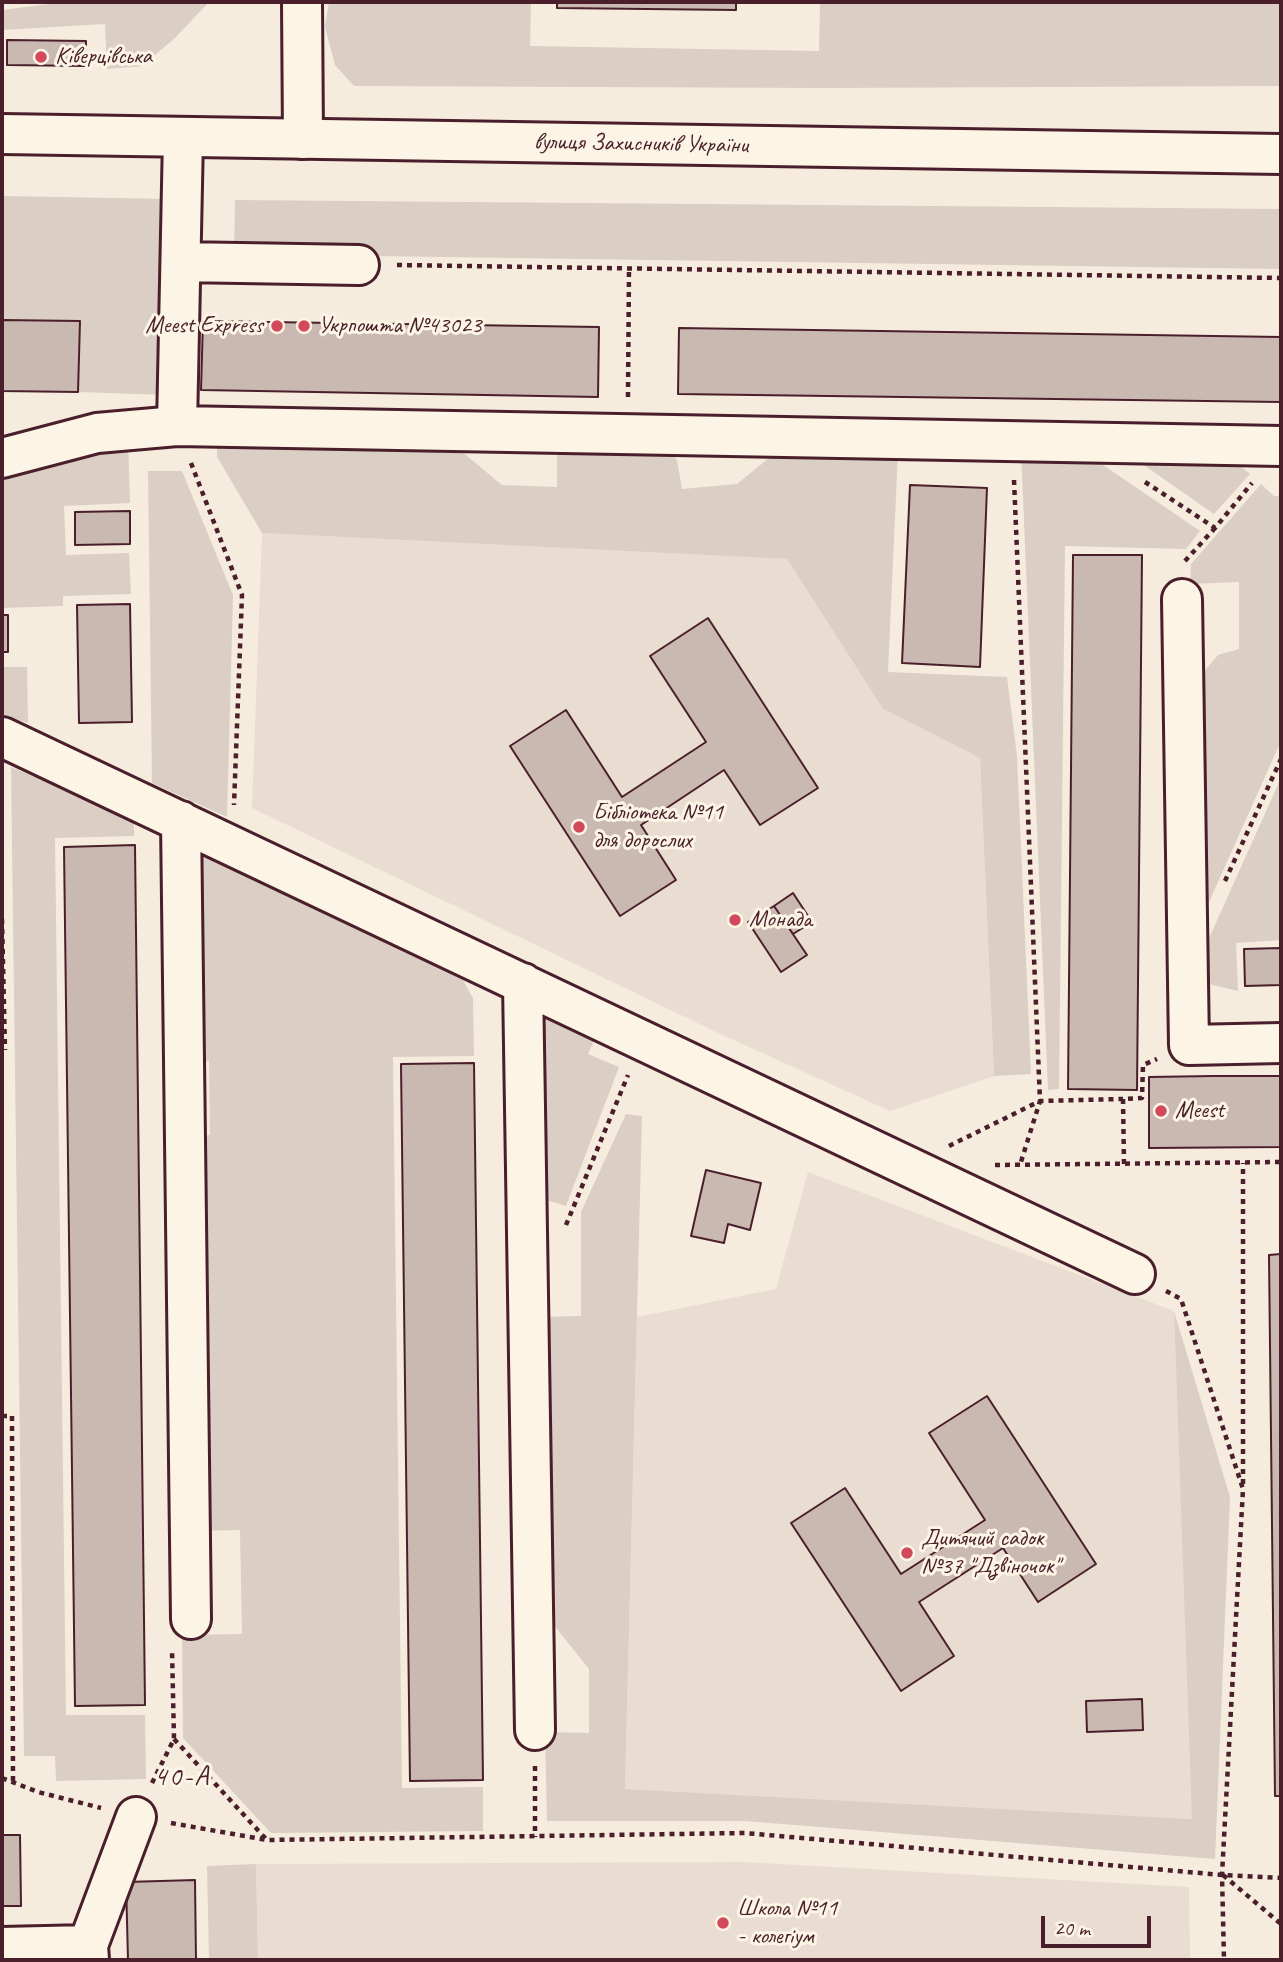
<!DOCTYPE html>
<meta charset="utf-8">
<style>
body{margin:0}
#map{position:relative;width:1283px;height:1962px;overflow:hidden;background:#f5ecde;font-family:Caveat,sans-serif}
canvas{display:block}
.frame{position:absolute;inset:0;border:4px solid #4a1f2b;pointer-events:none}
.scale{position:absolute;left:1041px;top:1916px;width:110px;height:32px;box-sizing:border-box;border:4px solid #4a1f2b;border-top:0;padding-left:9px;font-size:21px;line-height:24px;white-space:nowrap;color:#4a1f2b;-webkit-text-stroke:5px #fcf5e5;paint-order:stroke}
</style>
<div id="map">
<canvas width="1283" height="1962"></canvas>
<div class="frame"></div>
<div class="scale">20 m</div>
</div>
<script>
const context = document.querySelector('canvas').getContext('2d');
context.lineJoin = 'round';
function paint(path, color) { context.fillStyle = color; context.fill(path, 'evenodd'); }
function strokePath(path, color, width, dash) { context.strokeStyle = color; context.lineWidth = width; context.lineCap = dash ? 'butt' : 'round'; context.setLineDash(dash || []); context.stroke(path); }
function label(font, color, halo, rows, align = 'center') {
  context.font = font + ' Caveat,sans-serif'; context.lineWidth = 6; context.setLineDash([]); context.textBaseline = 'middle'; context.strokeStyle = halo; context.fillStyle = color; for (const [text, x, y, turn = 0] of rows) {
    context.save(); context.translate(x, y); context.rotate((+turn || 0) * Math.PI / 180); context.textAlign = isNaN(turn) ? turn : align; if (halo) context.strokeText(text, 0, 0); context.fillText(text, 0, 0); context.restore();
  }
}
paint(new Path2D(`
 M262 533 787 559 883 709 980 758 994 1076 890 1111 716 1032 252 808Z
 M808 1172 1174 1311 1193 1819 625 1789 637 1317 776 1289Z
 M744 1862 1189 1887 1190 1960H258L256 1864Z`), '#e8ddd0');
paint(new Path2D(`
 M64 2H209L175 38 142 66 107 69 105 24 2 30V10Z
 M329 2H531L530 46 819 51 820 2H1281V86L823 88 354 86 335 65 325 27Z
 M2 196 171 199 167 395 78 392 80 321 2 320Z
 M235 200 1281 209V269L234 254Z
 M128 440 130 503 64 506 66 555 129 553 131 594 63 596V606L2 608V471Z
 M449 441 502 485 557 487V443L664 445 677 460 682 489 737 484 780 449 898 451 888 672 1007 677 1017 756 1031 1074 994 1076 980 758 883 709 787 559 262 533 217 457V442Z
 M1021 450 1084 452 1200 531 1186 549 1065 546 1059 1089 1048 1090Z
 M1125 452 1227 455 1250 474 1214 514Z
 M148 471H182L233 595 227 817 152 783Z
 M1261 484 1274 496H1281V741L1197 929 1202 674 1218 655 1239 649V582L1190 584 1191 564Z
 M2 667H27L28 723 2 715Z
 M11 767 134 819V836L55 838 66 1715H145L146 1779 56 1781 55 1756H24Z
 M1281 778V940L1236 943 1238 991 1201 982 1197 965Z
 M190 842 455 966 473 998 474 1056 393 1057 402 1788 483 1787V1831L271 1833 183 1738 182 1635 242 1634 240 1530 198 1531 194 1136 210 1135 209 1061H193Z
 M541 1013 596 1035 588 1054 619 1067 566 1206 537 1197Z
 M626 1114 642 1116 625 1789 1192 1819 1174 1311 1230 1497 1215 1859 745 1821H547L545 1732 589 1733V1669L545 1614 538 1317 581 1316V1212Z
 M256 1864 258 1960H209L207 1866Z`), '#dbcec4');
const building = new Path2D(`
 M557 2H736V10L557 8Z
 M7 40 86 41V66L7 65Z
 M2 320 80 321 78 392 2 391Z
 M203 321 599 327 598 397 201 390Z
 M679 328 1281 337V402L678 394Z
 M910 485 987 488 980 667 902 663Z
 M130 511V544L75 545V512Z
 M1073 555H1142L1137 1090 1068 1089Z
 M130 604 132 722 79 723 77 605Z
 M2 615H8V652H2Z
 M708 618 818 788 760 825 724 770 641 825 676 880 620 916 510 746 566 710 622 797 706 742 650 656Z
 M135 845 145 1705 75 1706 64 847Z
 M793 893 812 922 793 934 774 906Z
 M774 906 807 955 781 972 748 922Z
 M1281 948V985L1245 986 1244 949Z
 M474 1063 483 1780 410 1781 401 1064Z
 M1213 1076H1281V1147L1149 1148V1077Z
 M706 1170 761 1183 750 1230 728 1224 724 1243 691 1236Z
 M1281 1254V1796H1275L1269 1255Z
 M987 1396 1096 1564 1038 1602 1003 1548 919 1602 954 1656 901 1691 791 1523 845 1488 901 1574 985 1520 929 1433Z
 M1142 1699 1143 1730 1087 1732 1086 1701Z
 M2 1835H20L21 1906H2Z
 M195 1880 196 1960H128L126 1882Z`);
paint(building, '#cab9b1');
strokePath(building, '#4a1f2b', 2);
const minor = new Path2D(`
 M302 2 303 139
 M183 137 177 426 1281 446
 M181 262 359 265
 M2 458 97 433 177 426
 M1182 599 1189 1045 1281 1043
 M2 737C380 915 757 1096 1135 1274
 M181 821 191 1619
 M523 983 535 1730
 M88 1945 136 1817
 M2 1947 88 1945 89 1960`);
const major = new Path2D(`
 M2 134 1281 154`);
strokePath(minor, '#4a1f2b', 44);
strokePath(major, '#4a1f2b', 44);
strokePath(new Path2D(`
 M397 265 1281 278
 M628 397 629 269
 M191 463 242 595 234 805
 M1014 480 1040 1101 1020 1165
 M1145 482 1215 528 1252 483
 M1185 561 1215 528
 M1225 881 1281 759
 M2 919 5 1050
 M949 1146 1040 1101 1123 1099
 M1124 1164 1123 1099 1142 1098 1143 1065 1157 1059
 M995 1165 1281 1162
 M566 1225 628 1075
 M1166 1291 1181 1299 1243 1489 1222 1875 1224 1960
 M2 1416H12L13 1782
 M1243 1484V1163
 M174 1739 266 1839
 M535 1766V1837
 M2 1778 38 1792 101 1808
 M152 1783 174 1739 172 1650
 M171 1823 267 1840 745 1833 1222 1875 1281 1878
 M1223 1875 1281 1924`), '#4a1f2b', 4.5, [5, 5]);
strokePath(minor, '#fcf5e5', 38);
strokePath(major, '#fcf5e5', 38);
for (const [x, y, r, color] of [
 [41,57,7,"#d1495b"],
 [277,326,7,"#d1495b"],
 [304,326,7,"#d1495b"],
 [579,827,7,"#d1495b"],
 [735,920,7,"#d1495b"],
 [1161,1111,7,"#d1495b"],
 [907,1553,7,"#d1495b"],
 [723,1923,7,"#d1495b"]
]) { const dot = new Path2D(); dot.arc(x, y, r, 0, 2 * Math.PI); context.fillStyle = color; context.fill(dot); strokePath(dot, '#fcf5e5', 2.5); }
label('24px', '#4a1f2b', '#fcf5e5', [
 ["Ківерцівська",55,57],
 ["Meest Express",263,326,"right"],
 ["Укрпошта №43023",318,326],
 ["Бібліотека №11",593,813],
 ["для дорослих",593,841],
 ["Монада",749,920],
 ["Meest",1175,1111],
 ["Дитячий садок",921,1539],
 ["№37 \"Дзвіночок\"",921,1567],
 ["Школа №11",737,1909],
 ["- колегіум",737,1937]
], 'left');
label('24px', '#4a1f2b', '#fcf5e5', [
 ["вулиця Захисників України",641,144,1]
]);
context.letterSpacing = '2px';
label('28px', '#4a1f2b', '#fcf5e5', [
 ["40-А",182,1778]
]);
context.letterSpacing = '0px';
</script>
